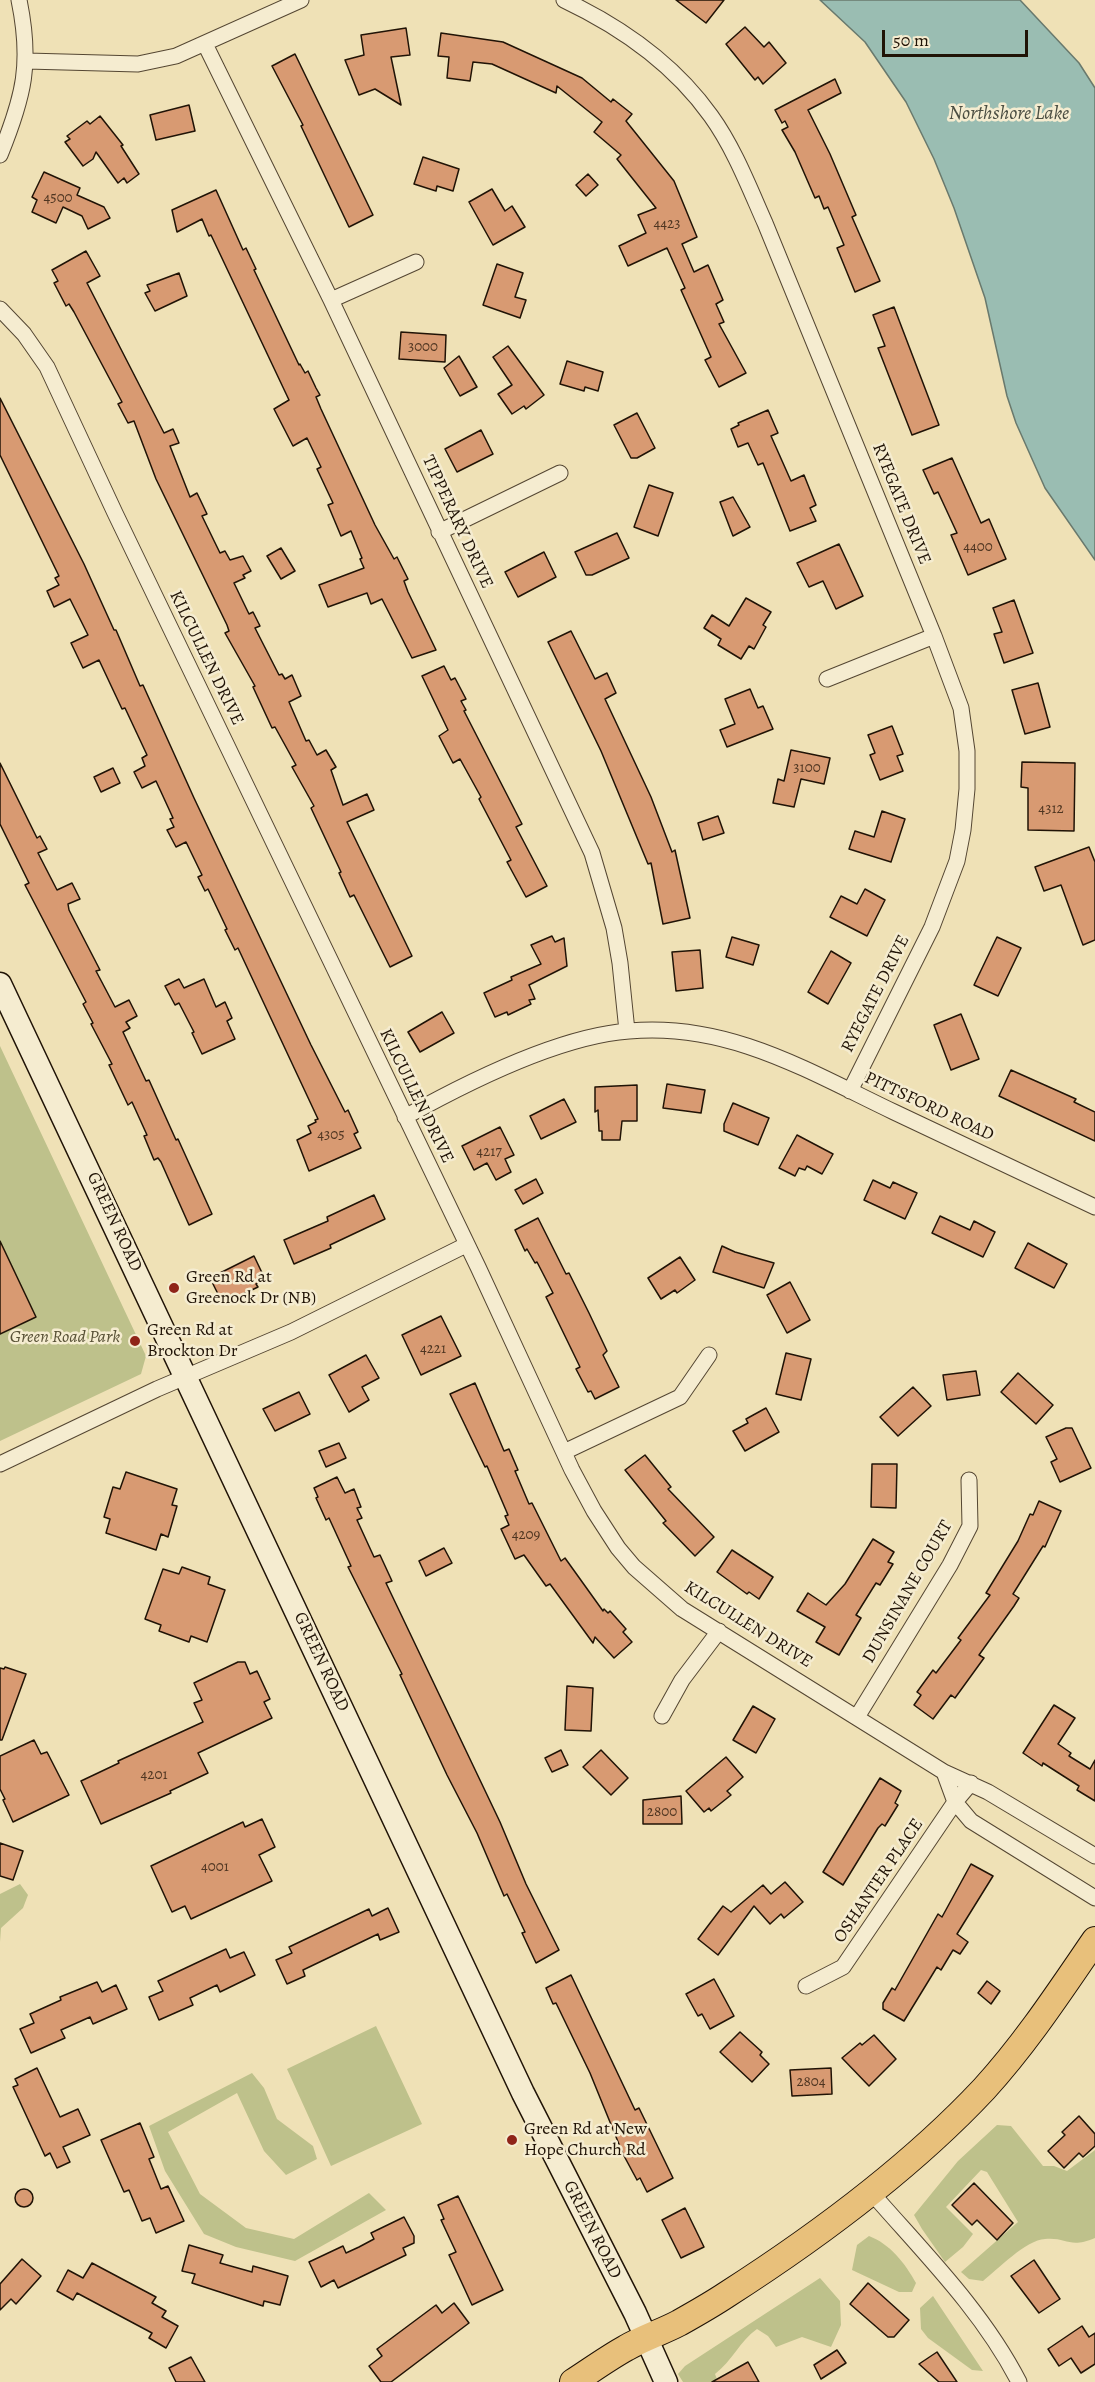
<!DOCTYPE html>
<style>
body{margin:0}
#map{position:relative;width:1095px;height:2382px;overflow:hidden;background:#efe1b6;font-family:Alegreya,serif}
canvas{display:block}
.scale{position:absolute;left:882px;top:30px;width:146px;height:27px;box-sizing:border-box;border:3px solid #201306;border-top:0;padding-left:8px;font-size:18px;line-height:21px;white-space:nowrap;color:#201306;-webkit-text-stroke:4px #f5ecd0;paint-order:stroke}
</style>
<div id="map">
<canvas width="1095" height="2382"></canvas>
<div class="scale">50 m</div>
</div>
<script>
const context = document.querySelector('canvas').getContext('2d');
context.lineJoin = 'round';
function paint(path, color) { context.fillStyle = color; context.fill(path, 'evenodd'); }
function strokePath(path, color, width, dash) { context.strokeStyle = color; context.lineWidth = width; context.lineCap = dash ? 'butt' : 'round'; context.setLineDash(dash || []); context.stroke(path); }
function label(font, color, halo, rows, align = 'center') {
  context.font = font + ' Alegreya,serif'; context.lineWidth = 5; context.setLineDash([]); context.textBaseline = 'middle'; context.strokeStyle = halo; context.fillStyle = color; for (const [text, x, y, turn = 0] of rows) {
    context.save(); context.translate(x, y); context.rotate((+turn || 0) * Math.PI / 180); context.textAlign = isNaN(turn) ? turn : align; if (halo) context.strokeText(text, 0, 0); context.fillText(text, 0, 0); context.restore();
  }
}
paint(new Path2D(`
 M0 1046 146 1356 141 1374 0 1441Z
 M20 1884 28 1895 23 1908 1 1928 0 1942V1894Z
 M376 2026 422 2124 331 2166 287 2069Z
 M252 2073 264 2088 277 2119 313 2146 317 2159 286 2175 264 2151 237 2093 168 2132 200 2194 246 2228 294 2239 369 2193 386 2210 295 2261 236 2247 204 2234 165 2171 149 2126Z
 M997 2125 1011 2126 1043 2166H1054L1067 2171 1095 2150V2238C1069 2249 1067 2237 1045 2239 1026 2240 998 2269 983 2281L969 2279 961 2272 1018 2222 987 2172 981 2170 946 2207 973 2234 963 2247 945 2262 922 2229 914 2215 958 2161Z
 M869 2236C890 2244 905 2263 916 2283L912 2292H899L852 2270 857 2245Z
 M820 2278 840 2301 841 2325 831 2347 802 2337 776 2347 768 2336 757 2329C740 2341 732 2361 715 2374L718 2382H683L678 2374 685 2366Z
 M933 2296 983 2371 972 2370 928 2338 921 2329 920 2308Z`), '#bec18b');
const water = new Path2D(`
 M820 0H1020L1079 63 1095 88V560L1045 488 1016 423 1007 396 985 298 954 208 934 159 906 102 865 42Z`);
paint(water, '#9abdb2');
strokePath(water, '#69796d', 1.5);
const building = new Path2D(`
 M676 0H724L706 23Z
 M745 27 764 47 769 42 786 63 763 84 758 77 755 80 726 44Z
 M406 28 410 55 391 57 401 105 375 89 359 95 345 60 364 55 361 35Z
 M441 33 503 42 582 78 611 102 613 99 632 114 626 121 674 181 697 237 682 244 694 272 708 265 723 300 716 304 724 322 719 324 746 373 719 387 705 360 711 357 681 290 685 288 667 248 628 266 619 246 646 233 638 215 656 208 617 159 621 155 594 132 602 122 557 86 556 93 492 64 473 62 470 81 447 78 449 57 438 56Z
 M295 54 373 215 349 227 301 126 303 125 272 66Z
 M835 79 841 93 808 110 830 154 856 215 852 217 880 281 855 292 837 248 844 245 828 207 824 209 819 196 815 198 795 152 782 130 788 127 785 121 782 123 775 110Z
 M189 105 195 131 156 140 150 115Z
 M100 116 123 145 121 146 139 174 127 183 124 178 118 183 96 152 93 159 83 166 65 142 70 139 67 136 87 121 90 124Z
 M423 157 459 169 453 191 437 186 436 191 414 184Z
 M44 172 80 188 77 195 104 207 110 218 88 229 82 216 63 207 56 223 32 212 37 200 32 197Z
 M588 174 598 185 586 196 576 185Z
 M492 189 505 211 512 206 525 227 493 245 469 202Z
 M216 190 243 250 246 248 256 269 254 270 299 365 300 364 305 373 308 371 316 388 320 395 316 397 321 409 375 525 394 559 397 557 408 579 404 581 408 592 436 650 412 658 382 599 371 604 367 593 328 607 319 585 364 568 360 559 362 558 351 531 341 536 328 505 333 503 317 469 321 467 307 438 293 446 274 409 289 400 211 235 209 236 202 219 177 232 172 210Z
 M86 251 100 276 87 283 164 433 173 429 179 443 170 446 190 497 197 493 207 514 202 516 220 553 225 551 230 560 243 556 251 571 243 575 245 578 234 583 249 614 253 612 260 626 255 628 279 675 282 674 285 679 292 675 301 696 289 702 306 741 309 740 317 755 326 750 336 767 331 770 343 805 367 794 374 810 347 822 412 956 390 967 354 895 350 897 339 873 341 872 311 808 314 806 292 767 296 765 275 727 272 728 253 687 255 686 225 633 229 631 227 625 156 479 134 421 128 423 118 404 122 402 74 312 69 304 66 306 54 283 58 281 52 270Z
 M497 264 523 273 515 297 526 300 520 318 483 305Z
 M179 273 187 296 155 311 145 293 150 291 147 285Z
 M894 307 939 425 912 435 878 348 885 346 873 315Z
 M401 332 446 335 445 362 399 359Z
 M508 346 544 395 526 409 524 406 512 414 498 394 512 385 493 357Z
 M459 356 477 387 460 396 444 368Z
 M567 361 603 372 598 391 585 387 584 391 560 384Z
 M0 398 84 564 114 630H116L140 686 143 685 194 798 311 1045 345 1112 348 1110 358 1132 354 1134 361 1148 309 1171 297 1140 311 1133 308 1126 316 1122 315 1120 318 1119 238 948 235 950 225 930 227 929 208 889 205 891 198 877 202 875 186 842 176 847 167 830 174 827 170 819 173 818 156 781 142 788 134 772 145 766 142 758 147 755 125 708 122 709 99 660 83 668 71 643 88 635 70 599 54 607 47 591 59 585 55 578 59 576 0 455Z
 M768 410 778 433 771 436 791 481 804 475 816 505 810 508 816 521 790 531 763 463 758 465 748 443 738 447 731 429 739 425 738 423Z
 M637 413 655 448 637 458H631L614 425Z
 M481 430 493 454 457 472 445 449Z
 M952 458 981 523 989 519 1006 559 968 575 951 535 957 533 938 492 934 494 923 470Z
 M649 485 673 493 658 536 634 527Z
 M733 497 750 527 733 536 720 502Z
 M617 533 629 558 592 575H586L575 552Z
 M839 544 863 596 836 609 823 581 809 587 797 563Z
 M281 548 295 571 281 579 267 556Z
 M544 552 556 577 518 597 505 572Z
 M746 598 771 612 763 625 766 627 754 649 749 646 741 659 718 645 721 639 704 628 712 615 729 626Z
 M1014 600 1033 653 1004 663 994 634 1002 632 993 608Z
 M571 631 595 679 607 673 616 693 605 699 651 797 672 852 675 850 690 918 663 924 651 863 648 864 601 751 548 642Z
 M444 666 451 680 455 678 466 699 461 701 466 710 464 711 522 824 516 827 547 886 526 897 507 862 511 860 479 799 481 797 460 759 453 763 439 736 448 730 422 676Z
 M1038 683 1050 727 1025 734 1012 690Z
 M750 689 758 708 763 706 773 729 727 747 720 730 735 724 725 699Z
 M892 726 903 754 897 756 903 771 880 780 870 755 875 753 868 735Z
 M791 750 830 758 824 784 801 779 794 807 773 803 778 779 784 781Z
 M1022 762 1075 763 1074 831 1028 830V788L1021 787Z
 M0 763 37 838 40 836 47 849 38 853 57 890 72 883 80 899 68 904 69 910 100 970 96 971 115 1007 129 1000 137 1016 126 1022 130 1028 123 1032 146 1081 149 1080 176 1140 178 1139 212 1214 189 1225 161 1162 158 1158 154 1160 144 1136 147 1135 132 1102 128 1105 109 1065 112 1064 91 1024 93 1023 83 1004 86 1002 25 885 29 883 0 824Z
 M113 768 120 783 101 792 94 777Z
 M882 811 905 819 891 862 849 849 855 831 874 837Z
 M718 816 724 833 703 840 698 823Z
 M1089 847 1095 862V940L1083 945 1061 885 1044 891 1035 867Z
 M865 889 885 900 867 936 830 917 841 896 857 904Z
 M552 936 555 942 564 938 567 966 529 985 535 999 529 1000 531 1004 508 1015 507 1012 495 1017 484 993 512 980 511 977 541 964 531 945Z
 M732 937 759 945 753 965 726 957Z
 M997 937 1021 948 998 996 974 985Z
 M700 950 703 988 676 991 672 952Z
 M831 951 851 963 828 1004 808 992Z
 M179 979 184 988 204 979 216 1007 225 1002 232 1018 227 1021 235 1039 202 1054 192 1033 194 1032 179 1003 175 1005 165 986Z
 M442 1012 454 1033 420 1052 408 1032Z
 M961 1014 979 1059 951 1070 934 1025Z
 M1011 1070 1076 1099 1074 1102 1095 1112V1141L999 1096Z
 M667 1084 705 1090 701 1113 663 1108Z
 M637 1085V1121H622L620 1140H602V1131H599L598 1110 595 1112V1087Z
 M564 1099 576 1122 541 1139 530 1116Z
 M733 1103 769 1118 758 1145 724 1131V1124Z
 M500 1127 514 1155 505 1159 511 1172 496 1180 487 1163 474 1170 462 1146Z
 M797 1135 833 1154 822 1174 807 1166 805 1170 799 1168 795 1176 779 1168Z
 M536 1179 543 1193 523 1204 515 1190Z
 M873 1180 890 1188 893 1182 917 1193 905 1219 864 1200Z
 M374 1195 385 1219 330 1245 331 1248 294 1264 284 1240 328 1221 327 1217Z
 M940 1216 970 1230 974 1221 995 1232 983 1257 932 1233Z
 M538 1218 566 1274 569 1273 589 1313 607 1351 603 1355 619 1387 595 1399 591 1391 588 1392 576 1369 580 1367 546 1297 553 1293 537 1262 535 1263 527 1249 525 1251 515 1230Z
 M0 1241 36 1317 0 1334Z
 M1028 1243 1067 1264 1054 1288 1015 1268Z
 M722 1246 735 1252 774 1263 764 1288 713 1272Z
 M254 1256 265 1279 256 1284 258 1287 235 1298 233 1294 221 1300 210 1278Z
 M680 1257 695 1280 677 1293 675 1290 661 1299 648 1278Z
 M790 1282 810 1320 787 1333 767 1295Z
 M441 1316 461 1356 421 1375 402 1335Z
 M786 1353 811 1359 801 1400 776 1394Z
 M366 1355 379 1378 362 1387 369 1400 349 1412 329 1375Z
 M976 1371 980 1395 947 1400 943 1375Z
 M1018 1373 1053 1405 1036 1424 1001 1392Z
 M475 1383 504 1451 509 1449 518 1470 515 1471 529 1504 532 1503 561 1561 565 1558 603 1611 604 1609 608 1613 610 1611 626 1629 623 1632 632 1642 614 1658 595 1637 593 1643 550 1584 546 1586 524 1555 515 1559 501 1529 509 1525 505 1516 508 1515 487 1466 485 1467 450 1394Z
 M913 1387 931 1406 898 1436 880 1417Z
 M299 1392 310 1414 275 1431 263 1409Z
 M766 1408 779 1432 745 1451 733 1431 748 1423 746 1419Z
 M1066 1428H1072L1091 1468 1060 1482 1051 1462 1057 1459 1046 1437Z
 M339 1443 346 1458 326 1467 319 1451Z
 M645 1455 671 1487 668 1489 714 1537 695 1556 663 1523 666 1521 625 1470Z
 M872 1464H897L896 1508 871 1507Z
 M126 1472 177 1489 172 1505 177 1506 168 1537 161 1534 156 1550 106 1533 110 1519 104 1517 113 1487 120 1489Z
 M337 1477 345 1493 354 1489 361 1507 357 1508 362 1518 357 1520 374 1557 380 1555 392 1581 386 1583 500 1822 526 1884 559 1950 536 1963 522 1933 525 1932 507 1894 504 1896 477 1833 447 1775 400 1675 402 1674 348 1567 351 1566 329 1518 326 1520 316 1498 318 1497 314 1488Z
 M1039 1501 1061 1511 1045 1547 1043 1546 1013 1594 1019 1598 1014 1606 979 1655 984 1658 955 1698 951 1695 933 1719 914 1705 921 1695 917 1692 933 1670 936 1673 961 1640 958 1638 990 1595 986 1593 1018 1541 1030 1514 1033 1515Z
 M873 1539 894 1552 888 1562 893 1564 880 1585 876 1583 856 1615 861 1618 839 1655 816 1642 825 1627 797 1611 808 1593 826 1605 845 1584Z
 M444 1548 452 1563 426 1576 419 1561Z
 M732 1550 773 1577 759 1599 749 1592 747 1594 717 1572Z
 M182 1567 210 1577 208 1584 225 1590 207 1642 191 1636 189 1642 159 1631 161 1625 145 1619 163 1569 179 1574Z
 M238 1662H245L250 1674 257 1671 270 1699 264 1702 272 1718 198 1753 208 1773 170 1791 171 1793 101 1824 81 1781 119 1763 118 1761 203 1722 194 1703 202 1700 194 1683Z
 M5 1667 26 1674 2 1740H0V1668L4 1669Z
 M567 1686 593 1688 591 1731 565 1730Z
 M1054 1705 1075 1718 1058 1744 1071 1753 1069 1756 1090 1769 1095 1760V1801L1077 1790 1079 1786 1043 1763 1042 1766 1023 1753Z
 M753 1706 775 1719 756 1753 733 1740Z
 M34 1740 41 1754 47 1752 69 1795 13 1822 3 1800 5 1799 0 1789V1756Z
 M561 1750 568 1765 552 1772 545 1758Z
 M601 1750 628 1778 611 1795 583 1767Z
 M726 1757 743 1777 727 1791 731 1795 711 1811 709 1808 704 1812 686 1791Z
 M880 1778 901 1791 895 1803 898 1805 885 1826 882 1824 878 1828 843 1885 823 1872Z
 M681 1796 682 1824H643V1800Z
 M262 1819 275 1847 259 1855 272 1881 191 1919 185 1906 172 1912 151 1866 243 1822 245 1827Z
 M0 1843 23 1851 13 1880 0 1876Z
 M971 1864 993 1876 957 1934 968 1942 960 1954 953 1950 941 1970 937 1967 904 2021 883 2009V2003L892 1988 895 1990 938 1914 942 1917Z
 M785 1882 803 1902 784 1918 781 1914 770 1924 754 1906 718 1955 698 1939 723 1906 731 1912 763 1885 771 1894Z
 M388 1908 399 1932 380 1940 378 1934 303 1970 305 1976 287 1984 276 1960 292 1953 289 1947 369 1909 372 1916Z
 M226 1949 230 1958 244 1952 255 1975 220 1992 217 1985 190 1998 193 2005 159 2020 149 1997 163 1991 158 1981Z
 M571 1975 635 2110 639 2108 673 2178 647 2192 640 2178 637 2180 623 2154 590 2073 556 2003 553 2004 546 1988Z
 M714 1979 734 2016 710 2029 702 2014 698 2016 686 1994Z
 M987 1981 1000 1991 991 2004 978 1993Z
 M97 1982 102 1992 116 1985 127 2009 93 2024 90 2017 61 2030 65 2038 31 2053 20 2029 34 2023 30 2014 61 2000 60 1997Z
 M740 2032 762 2052 760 2055 769 2064 752 2082 720 2052Z
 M874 2035 896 2059 869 2086 842 2058 860 2043 862 2045Z
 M37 2068 60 2117 78 2109 90 2135 63 2147 70 2162 57 2168 50 2153 45 2156 13 2087 18 2085 15 2079Z
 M831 2068 832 2094 792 2096 790 2070Z
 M1079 2116 1095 2134V2146L1083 2157 1079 2153 1064 2168 1048 2151 1065 2135 1062 2132Z
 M140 2123 154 2157 149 2159 161 2189 168 2186 184 2221 156 2233 150 2218 142 2221 129 2190 124 2192 101 2140Z
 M974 2183 1013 2223 997 2240 977 2220 972 2225 952 2205Z
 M15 2198a9 9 0 1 1 18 0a9 9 0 1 1-18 0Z
 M458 2196 503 2290 472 2305 449 2255 456 2252 441 2220 444 2219 438 2205Z
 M685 2208 704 2247 681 2258 662 2220Z
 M404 2217 414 2236V2243L403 2248 406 2255 338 2288 334 2280 321 2287 309 2262 343 2246 346 2253 359 2247 374 2239 371 2233Z
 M189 2245 223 2255 220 2263 252 2272 253 2266 288 2276 280 2305 264 2301 263 2306 192 2283 195 2274 182 2271Z
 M22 2259 41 2276 16 2304 11 2299 0 2310V2284Z
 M1034 2260 1060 2299 1039 2313 1011 2276Z
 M92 2263 156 2297 152 2303 166 2311 162 2317 178 2326 166 2348 149 2338 152 2333 77 2293 73 2300 57 2291 68 2270 83 2278Z
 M868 2283 909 2320 894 2337H888L850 2304Z
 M454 2303 469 2323 391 2382H381L369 2366 382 2356 377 2349 436 2305 442 2313Z
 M1082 2326 1089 2337 1095 2333V2364L1081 2373 1071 2358 1059 2366 1048 2349Z
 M837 2350 846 2363 821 2379 814 2365Z
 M937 2352 957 2382H939L919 2364Z
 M191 2357 205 2382H176L169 2368Z
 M748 2362 759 2382H712Z`);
paint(building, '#d89a72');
strokePath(building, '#201306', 1.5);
const street = new Path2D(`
 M564 0C621 27 674 64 711 116 734 148 749 187 765 223L934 636 961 708 967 751V789L963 830 957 861 932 927 850 1091
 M205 44 331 300 592 853 614 928 620 963 627 1031
 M27 61 138 64 176 56 301 0
 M0 155C24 96 32 63 19 0
 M331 300 416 262
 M0 309 24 334 47 367 115 513 478 1267 572 1470 594 1511 618 1548 634 1567 682 1609 944 1772 988 1792 1095 1856
 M439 532 560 473
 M827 679 934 636
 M405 1117C466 1083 559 1036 629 1031 728 1022 808 1071 894 1112 961 1143 1028 1175 1095 1207
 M564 1452 680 1397 709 1355
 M0 1464 157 1389 291 1332 466 1245
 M662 1716 682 1680 719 1631
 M857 1717 950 1565 970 1526 969 1480
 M944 1772 955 1802 971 1821 1095 1898
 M806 1986 843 1967 955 1802 971 1783
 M870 2191C923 2252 982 2310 1019 2382`);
const secondary = new Path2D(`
 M0 984 523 2093 635 2313 666 2382`);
const primary = new Path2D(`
 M573 2382C590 2371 608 2358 626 2348 643 2338 662 2332 679 2323 695 2314 711 2305 726 2295 818 2236 909 2169 984 2089 1026 2043 1060 1991 1095 1940`);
strokePath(street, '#544632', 17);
strokePath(secondary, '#201306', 25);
strokePath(primary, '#201306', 28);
strokePath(street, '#f5ecd0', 15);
strokePath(secondary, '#f5ecd0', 22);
strokePath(primary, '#e8c07b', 26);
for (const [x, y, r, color] of [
 [174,1288,6,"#8f2418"],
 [135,1341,6,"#8f2418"],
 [512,2140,6,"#8f2418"]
]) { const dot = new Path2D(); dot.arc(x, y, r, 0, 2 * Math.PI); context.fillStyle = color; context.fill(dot); strokePath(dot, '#f5ecd0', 2); }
label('15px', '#4e3521', null, [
 ["4500",58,198],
 ["4423",667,224],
 ["3000",423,347],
 ["4400",978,547],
 ["3100",807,768],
 ["4312",1051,809],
 ["4305",331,1135],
 ["4217",489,1152],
 ["4221",433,1349],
 ["4209",526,1535],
 ["4201",154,1775],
 ["2800",662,1812],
 ["4001",215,1867],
 ["2804",811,2082]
]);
label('18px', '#201306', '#f5ecd0', [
 ["RYEGATE DRIVE",901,504,68],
 ["TIPPERARY DRIVE",457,522,65],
 ["KILCULLEN DRIVE",206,658,64],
 ["RYEGATE DRIVE",876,994,-63],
 ["KILCULLEN DRIVE",416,1096,64],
 ["PITTSFORD ROAD",929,1107,25],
 ["GREEN ROAD",114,1222,65],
 ["DUNSINANE COURT",908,1592,-60],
 ["KILCULLEN DRIVE",748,1625,32],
 ["GREEN ROAD",321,1662,65],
 ["OSHANTER PLACE",879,1881,-56],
 ["GREEN ROAD",592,2230,63]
]);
label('18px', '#201306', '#f5ecd0', [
 ["Green Rd at",186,1278],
 ["Greenock Dr (NB)",186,1299],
 ["Green Rd at",147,1331],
 ["Brockton Dr",147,1352],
 ["Green Rd at New",524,2130],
 ["Hope Church Rd",524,2151]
], 'left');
label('italic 18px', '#575035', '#f5ecd0', [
 ["Green Road Park",65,1338]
]);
label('italic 20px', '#4b4e42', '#f5ecd0', [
 ["Northshore Lake",1009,114]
]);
</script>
